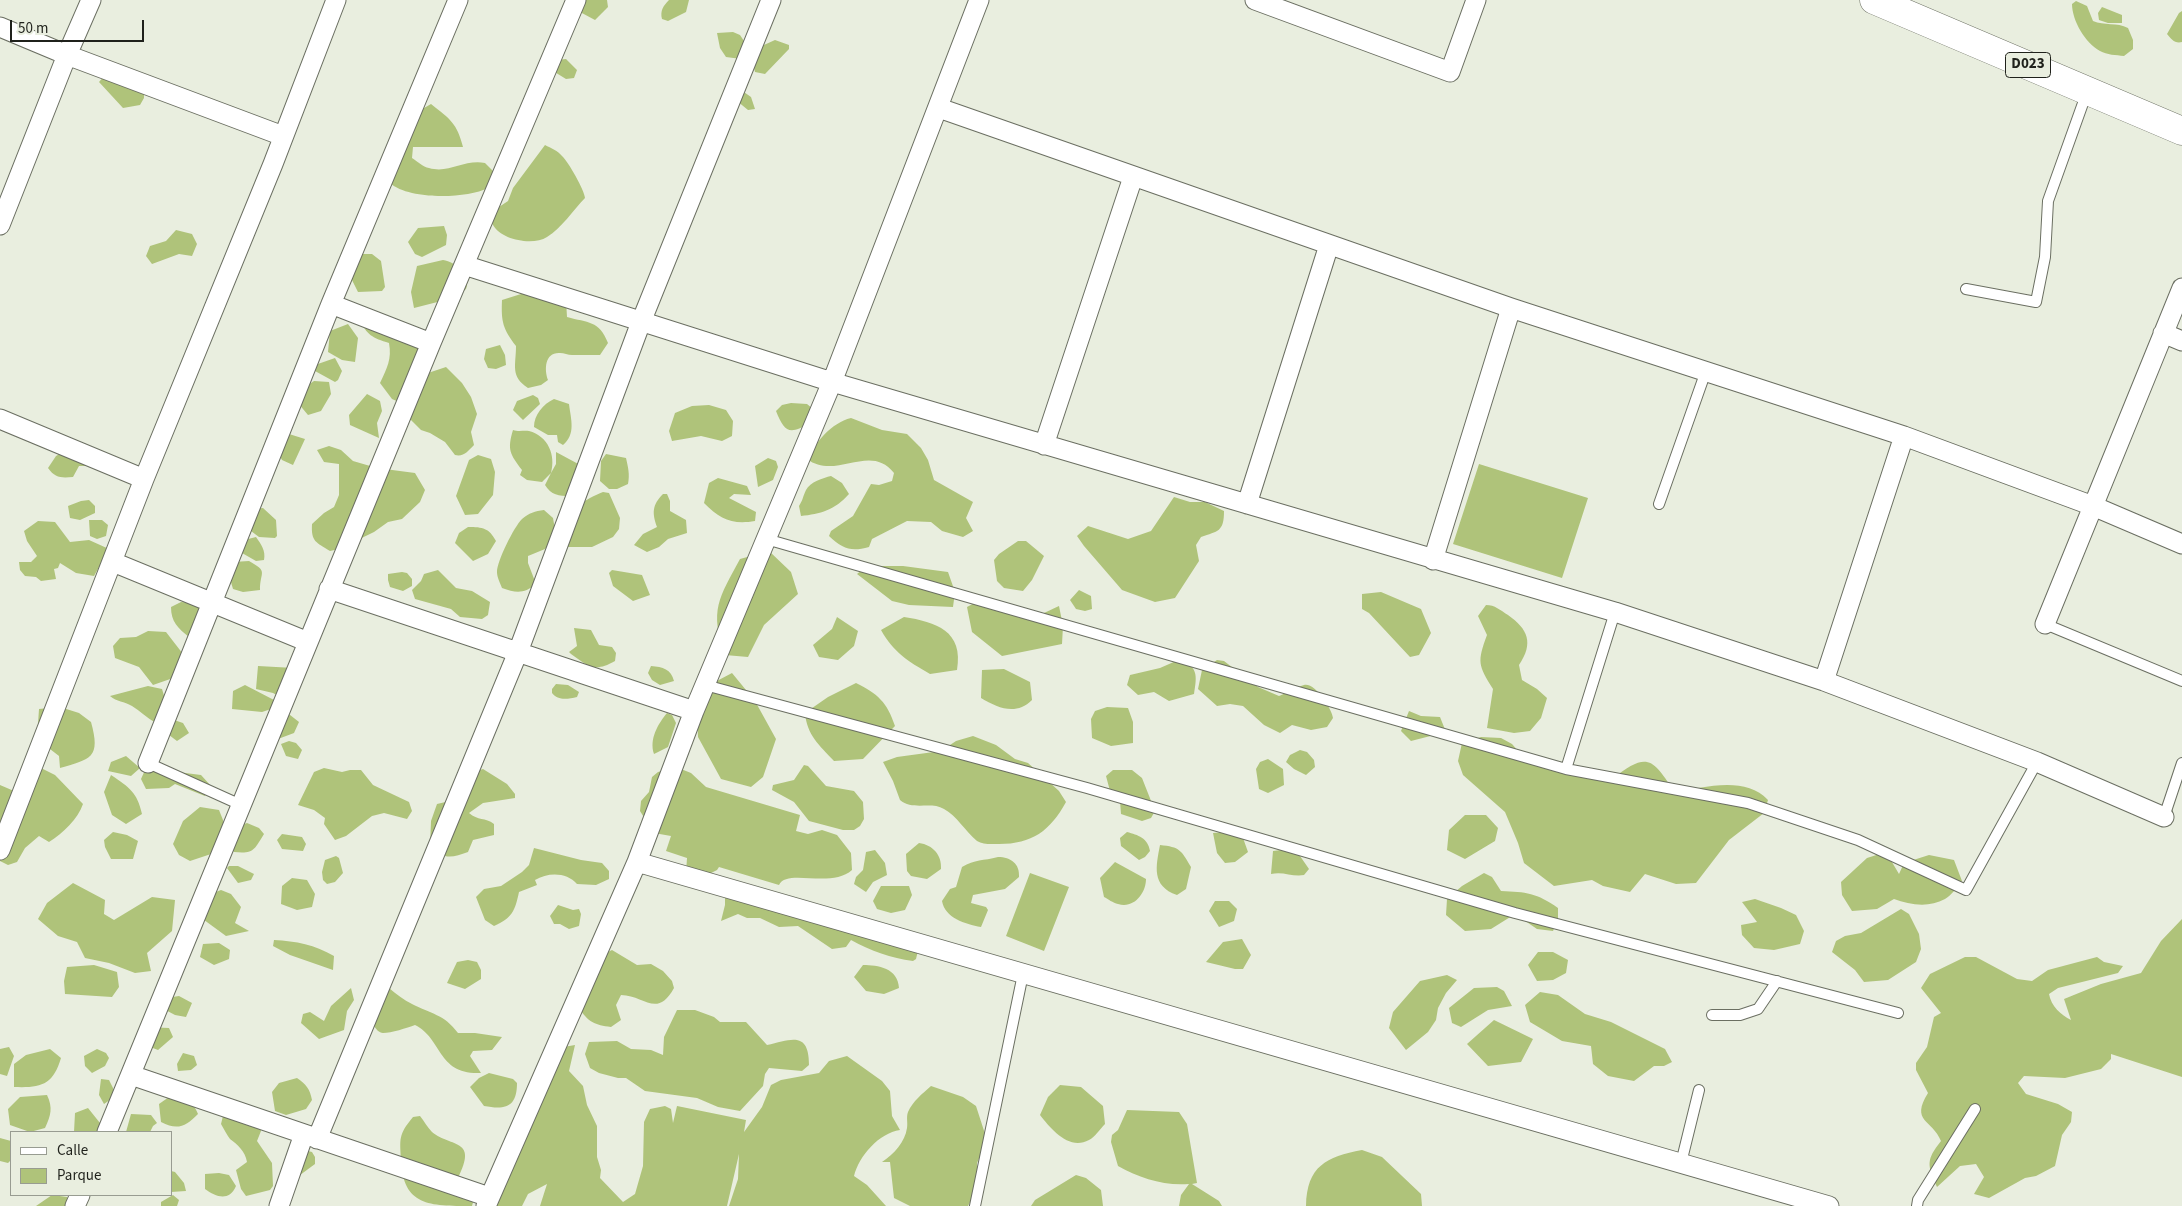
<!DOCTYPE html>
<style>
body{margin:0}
#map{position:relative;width:2182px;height:1206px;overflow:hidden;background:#e9eedf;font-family:"Source Sans 3",sans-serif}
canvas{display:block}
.legend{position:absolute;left:10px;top:1131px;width:162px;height:65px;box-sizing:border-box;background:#e9eedf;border:1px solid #989c91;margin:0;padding:6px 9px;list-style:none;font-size:15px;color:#1f211b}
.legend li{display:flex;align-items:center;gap:10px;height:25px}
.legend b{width:25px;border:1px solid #989c91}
.scale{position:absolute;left:10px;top:20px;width:134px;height:22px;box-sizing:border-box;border:2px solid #1f211b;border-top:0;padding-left:6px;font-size:15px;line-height:18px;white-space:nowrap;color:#1f211b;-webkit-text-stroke:4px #e9eedf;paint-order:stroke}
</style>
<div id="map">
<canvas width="2182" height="1206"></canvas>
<ul class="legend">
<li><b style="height:6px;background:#fff"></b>Calle</li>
<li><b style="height:14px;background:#afc37a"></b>Parque</li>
</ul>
<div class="scale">50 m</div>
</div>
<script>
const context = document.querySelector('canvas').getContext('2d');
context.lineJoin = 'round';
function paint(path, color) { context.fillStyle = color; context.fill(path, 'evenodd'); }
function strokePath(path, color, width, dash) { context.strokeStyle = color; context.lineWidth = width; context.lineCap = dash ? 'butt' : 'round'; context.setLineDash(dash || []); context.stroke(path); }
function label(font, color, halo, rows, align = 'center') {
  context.font = font + ' "Source Sans 3",sans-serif'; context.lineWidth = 4.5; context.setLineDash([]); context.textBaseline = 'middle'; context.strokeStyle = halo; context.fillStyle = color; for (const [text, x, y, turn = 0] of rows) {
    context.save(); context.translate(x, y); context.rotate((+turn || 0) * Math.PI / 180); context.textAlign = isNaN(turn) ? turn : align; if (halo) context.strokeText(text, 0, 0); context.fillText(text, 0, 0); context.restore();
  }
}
paint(new Path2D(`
 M581 0H607L608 7 595 20 580 12Z
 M669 0H689L686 12 668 21 662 19C660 11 663 6 669 0Z
 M2076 1 2087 6 2093 21C2104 26 2117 22 2128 28L2133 40V49L2124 56C2116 55 2107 55 2100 51 2085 43 2072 20 2072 4Z
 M2102 7 2122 15V23H2108L2099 20 2098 13Z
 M2182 11V42C2175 44 2171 39 2167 34L2179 13Z
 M733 32 740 35 746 44 741 59 726 57 720 48 717 33Z
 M775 40 789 45V49L765 74 755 72 753 64 755 49Z
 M566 59 577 70 574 78 566 79 553 71 557 60Z
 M112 67H125L144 84V98L140 105 123 108 99 82Z
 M741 90 751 97 755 109 748 110 737 101Z
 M431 104C450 119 457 123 463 147H413L412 158C417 161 423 167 429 168 449 174 464 159 485 163L498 176C495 180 492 186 488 188 466 199 409 200 390 183L412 115Z
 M545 145C551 148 558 151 562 156 568 161 585 191 585 198 573 210 562 228 547 237 533 246 501 240 493 225 491 222 491 217 490 213L508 201 513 188Z
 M444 226 447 235 446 245 422 257 415 254 408 242 418 228Z
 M176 230 192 234 197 244 192 256 179 254 152 264 146 256 150 246 166 241Z
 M362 254H372L381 261 385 287 382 291 358 292 352 280V261Z
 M443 260C456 262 472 275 466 289L457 297 414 308 411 292 417 266Z
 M540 288 566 300 567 317C588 323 599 320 608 343L600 355C591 355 582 355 572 355 568 355 564 353 560 353 545 352 544 369 548 380L541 385 528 388C510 376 516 366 516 346 503 329 501 322 502 300Z
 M360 319 416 345 428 373 446 367 462 383 471 397 477 414 471 432 474 445C468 451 464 457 455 455L445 442 430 433 421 430 409 418 408 406 392 399 380 383C387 368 392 359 389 343 373 338 366 335 360 319Z
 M348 324 358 338 355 362 342 360 328 352 330 331Z
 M500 345 505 355 506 365 496 369 488 368 484 359 486 349Z
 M335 358 342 371 338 380 335 382 315 371V365Z
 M314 381 329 382 331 394 321 411 308 415 298 403 302 389Z
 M367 394 380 401 382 411 377 423 379 438 350 425 349 415Z
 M533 395 538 398 540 404 523 420 513 410 517 401Z
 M554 399 569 404C571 420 576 434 563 445L558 442 557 435H548L534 427C534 415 543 404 554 399Z
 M791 403 807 404 813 409 809 423C789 436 784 431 776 411L782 405Z
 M709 405 726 410 733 421 732 436 722 441 701 436 672 441 669 431 675 413 692 406Z
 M851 418 882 430 907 434 921 448 928 460 934 480 973 502 966 518 973 531 963 537 942 531 931 522 907 521 872 539 869 547C851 552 843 549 829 536L831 531 853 516 871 484 879 485 892 481 894 473C870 442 836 481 807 459 816 442 831 423 851 418Z
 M513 430C519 432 524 430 529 431 548 436 556 455 551 473L556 464V452L582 466 570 496C559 496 551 495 545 485L551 473 542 482 527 480 520 475 522 470C510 454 507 450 513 430Z
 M289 434 305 439 293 465 282 460 277 451 279 442Z
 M329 446 341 450 353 461 377 468 415 473 425 490 420 502 402 519 388 522 374 532 339 549 330 551C316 542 311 542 312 524L324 513 334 507 339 495V464L324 462 317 450Z
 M67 450 91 466H79L73 477C61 478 55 478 48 468L56 456Z
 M606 454 626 458C628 467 630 474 628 484L617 489H609L600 481 601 461Z
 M478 455 491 459 495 472 493 495 478 514 465 515 456 496 469 460Z
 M768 458 776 461 778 467 773 480 758 487 755 466Z
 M1479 464 1588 498 1562 578 1453 544Z
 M831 476 842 483 849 494C835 510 820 514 801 516L799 506C803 500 803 496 806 490 810 482 823 478 831 476Z
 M718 478 747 486 751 495 734 494 729 498 756 512 755 521C732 525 720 519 704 503L709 483Z
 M603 492 609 493 620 518 619 529 613 537 592 547H568C566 542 562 537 562 532 563 513 587 498 603 492Z
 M663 494H667L670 501V511L686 520 687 533 668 539 659 547 647 552 634 545 643 534 657 527C652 513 652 505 663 494Z
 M1174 497 1190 502H1205L1224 511C1224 532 1218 531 1201 537L1196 545 1199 561 1175 598 1155 602 1122 590 1084 546 1077 536 1088 526 1128 539 1151 531Z
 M89 500 95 506V513L80 520 70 518 68 506 81 501Z
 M263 508 276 520 277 536 275 538 259 537 251 531 249 523 251 509Z
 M544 510 553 518 556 535 545 549 528 556V563L536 584C524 594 516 593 502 588 500 583 497 577 497 572 497 561 514 527 522 519 529 513 535 511 544 510Z
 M89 520H102L108 525 106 536 97 539 90 536Z
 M38 521 55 522 70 542 89 540 109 549 94 576 76 573 60 563 58 568 54 569 56 579 41 581 36 577 25 576 20 570 19 562H31L37 556 27 541 24 531Z
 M468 527C483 527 489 528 496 541L488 554 473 561 455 543 459 533Z
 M256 537C261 544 266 551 264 560L256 561 242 553 244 540Z
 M1018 541H1026L1044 556 1032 580 1023 591 1004 588 997 581 994 560 999 554Z
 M769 551 791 572 798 594 764 625 748 657 725 655C709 610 719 598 740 559Z
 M249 561C269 572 260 571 260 590L243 592 233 589 228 572 233 562Z
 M867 566H903L948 572 955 592 953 607 909 605 892 601 857 574Z
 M438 570 456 588 472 591 490 602 488 615 482 619 460 617 451 609 415 599 412 590 421 581 424 574Z
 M612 570 642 575 650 595 633 601 613 586 609 573Z
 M402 572 407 573 412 579V586L403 591 390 587 388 580V574Z
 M1079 590 1091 596 1092 609 1085 611 1076 609 1070 600Z
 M1381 592 1421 609 1431 633 1419 655 1410 657 1369 613 1362 609V594Z
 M980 600 1001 604C1021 628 1035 617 1059 606L1063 626 1062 644 1002 656 972 632 967 607Z
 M181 602 205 604 189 637C178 628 171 622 171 607Z
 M1486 605C1495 605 1500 610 1508 615 1528 629 1534 643 1519 665L1522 680 1537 689 1547 698 1541 718 1530 731 1514 733 1487 728 1493 689C1478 665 1477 662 1487 635L1478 616Z
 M837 617 858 631 854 646 838 660 819 657 813 645 832 629Z
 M904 617C936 622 964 631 957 670L930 674C908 661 894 653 881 630Z
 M574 628 591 630 599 645 612 647 616 653 615 661C594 673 588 666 571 654L569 652 577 646Z
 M148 631 166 632 183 654 176 677 153 685 139 667 115 658 113 646 120 638 136 637Z
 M1217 660 1224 661 1258 687 1279 696C1287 693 1296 687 1304 685 1315 682 1332 709 1333 718L1327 727 1311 730 1292 725 1280 733 1264 725 1243 706 1230 704 1217 706 1198 689 1202 670Z
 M1176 661C1199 664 1197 676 1194 694L1169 701 1154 692 1138 695 1127 685 1130 675 1160 668Z
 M258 666 294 668 284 699 273 693 256 689Z
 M651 666C663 667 671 669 674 681L660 685 652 680 648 673Z
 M1004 669 1030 682 1032 700C1016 716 998 708 981 698L982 670Z
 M732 673 755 701 776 739 763 777 751 787 721 779 698 737 696 692Z
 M856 683C878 694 887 702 895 726L863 759 834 761C819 745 807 735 805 713L828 697Z
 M556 684 568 685 579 692 577 697C568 699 558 701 552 693V689Z
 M245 685 274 700 271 709 262 712 232 709 233 691Z
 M148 686 162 689 166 702 156 723C147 718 140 711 132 706 124 701 117 702 110 696Z
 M60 707 79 713 91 722C101 758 91 759 60 768L59 756 37 739 39 709Z
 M1107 707 1128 708 1133 722V743L1111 746 1092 738 1091 719 1095 711Z
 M285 711 299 722 294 733 278 739H265L266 718Z
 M1409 711 1421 716 1440 717 1446 732 1411 741 1401 731Z
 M667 713 672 715 676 723 668 747 654 754C649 739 658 724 667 713Z
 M174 720 183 723 189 733 177 741 161 729Z
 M973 736 996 745 1015 759 1028 763 1059 791 1066 802C1050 831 1032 844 999 844 992 844 983 845 977 841 965 831 957 816 944 809 931 801 913 811 900 800L893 781 883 762 897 757 941 751 956 741Z
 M1481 737 1501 738 1512 744 1527 761 1612 779C1646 753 1652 756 1674 792 1703 788 1745 775 1768 800L1764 813 1729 840 1696 883 1676 884 1645 874 1630 892 1603 886 1592 880 1554 886 1524 863 1518 843 1505 812 1463 775 1458 761 1462 743Z
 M289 741 296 743 302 750 298 759 286 756 281 744Z
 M1300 750 1307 752 1314 760 1315 767 1306 775 1294 769 1286 762 1290 755Z
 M126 756 140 768 131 776 108 771 111 762Z
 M1268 759 1283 769 1284 785 1268 793 1259 789 1256 769 1260 762Z
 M31 763 55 775 83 804C78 819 63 833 49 842L39 836 25 848 17 862 8 865 0 861V785L14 791 18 776Z
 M804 765 808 766 826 786 854 791 863 802 864 819 860 826 854 830H843L809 821 794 802 772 790 773 785 794 780Z
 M676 767 691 773 706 787 800 815 796 831 808 834 822 830 837 835 851 853 852 870C831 889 787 868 779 885L719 867 717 870 703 877 686 873 687 858 666 851 671 836 654 833 640 811 641 801 649 792 652 777 658 772Z
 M146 768 201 775 211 786 205 796 175 784 169 788 146 789 141 779Z
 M324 768 342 772 350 770H361L373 785 409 802 412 811 407 819 384 813 372 816 346 836 335 840 324 824 325 818 314 810 298 805 314 772Z
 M483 769 507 784 515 794V798L483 803 469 813C478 821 485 817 494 824V835L473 840 468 852C452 858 443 860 430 846L431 821 437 804 454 800 477 771Z
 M1113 770H1132L1142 778 1155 811 1151 818 1142 821 1121 814 1120 801 1110 791 1106 776Z
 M111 775C130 788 137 792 142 814L126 824 112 815 104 792Z
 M200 807 219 810 223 820 225 841 214 853 190 861 179 855 173 844 183 821Z
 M1465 815H1486L1498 828 1495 841 1465 859 1447 850 1449 830Z
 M247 823 259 828 264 834C254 850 254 854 234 852L228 845 236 827Z
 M113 832 127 835 138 841 133 859H111L105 847 104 840Z
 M1127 832C1138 835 1148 838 1150 851L1145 857 1139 860 1121 846 1120 838Z
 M1227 832 1243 838 1248 852 1235 862 1225 863 1217 853 1213 833Z
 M282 834 302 837 306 844 303 851 282 849 277 840Z
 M919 843C933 845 942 855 941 869L927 879 911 876 907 871 906 854Z
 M1160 845C1180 847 1181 850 1191 867L1186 889 1177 895C1151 886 1156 866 1160 845Z
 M534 848 581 860 602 863 609 871V879L596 885 577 884C567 872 548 872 535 880L537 885 519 892C515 911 512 918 494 926L485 920 476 897 484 889 501 886 522 872 529 865Z
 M1290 849 1300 856 1309 869 1304 875C1292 877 1283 871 1271 874L1273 851Z
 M875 850 885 863 887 875 873 882 866 892 854 884 856 877 863 870 866 852Z
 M1886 852 1899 874 1904 863 1929 855 1954 860 1962 881C1957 887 1951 896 1945 899 1929 908 1910 905 1894 899L1877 909 1852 911 1842 895 1841 882 1867 858Z
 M336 856 339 858 343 873 335 882 327 884 323 880 322 872 325 860Z
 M998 857C1011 857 1020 864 1019 877L1005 889 973 895 971 903 986 907 988 910 981 927C965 924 945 918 942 901L950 889 956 887 962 867C975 859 983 861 998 857Z
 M1115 862 1146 879C1146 893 1134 909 1118 904 1113 903 1108 899 1104 897L1100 878Z
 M229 866H238L254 874 251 880 238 883 227 868Z
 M1030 873 1069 887 1044 951 1006 936Z
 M1484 873 1492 877 1501 891C1526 892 1537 893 1558 908V919L1553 931 1537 929 1515 914 1491 929 1465 931 1446 915 1447 899 1462 886Z
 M292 878 307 880 315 894 312 907 297 910 281 904 282 886Z
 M73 883 105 900 104 914 114 920 152 897 175 900 172 931 147 953 151 971 135 973 109 963 85 958 77 942 58 936 38 919 47 903Z
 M881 886H909L912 895 905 910 891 913 877 909 873 901Z
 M725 887 920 942 916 959 913 961C891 958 871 951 851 940L846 947 832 949 798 926 779 927 760 918H747L738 914 721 921 725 905Z
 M221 890 231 894 241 907 235 923 249 931 226 936 200 917 203 897Z
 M1755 899 1781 908 1796 915 1804 931 1800 944 1774 950 1754 948 1742 935 1741 925 1757 922 1742 902Z
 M1215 901H1229L1237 909 1234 921 1219 927 1209 911Z
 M558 905 573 910 579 909 581 914 579 926 569 929 560 924H554L550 916Z
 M1901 909 1909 914 1919 934 1921 949 1916 962 1888 980 1864 982 1855 970 1832 952 1836 941 1845 936 1861 933Z
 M2182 919V1077L2111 1054V1059L2101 1069 2065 1078 2024 1076 2018 1083 2026 1094 2058 1104 2072 1112 2071 1122 2062 1135 2055 1166 2036 1176 2025 1178 1989 1198 1974 1194 1984 1177 1976 1164 1960 1166 1937 1187C1927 1165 1926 1160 1941 1141 1932 1119 1910 1122 1928 1093L1916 1070V1063L1927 1047 1934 1017 1941 1013 1921 988 1930 974 1965 957H1976L2017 979 2032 981 2048 970 2097 957 2104 962 2123 966 2118 973 2058 988 2049 994C2051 1006 2061 1015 2071 1020L2064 999 2101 984 2141 973 2161 941Z
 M1242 939 1251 955 1243 969H1235L1206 962 1223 942Z
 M274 940C296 941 315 945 334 956L333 970 290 955 273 946Z
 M219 943 230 950 229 959 214 965 200 957 203 944Z
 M612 950 637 965 651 964 663 971 672 981 674 988C657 1019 644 995 621 995L616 1005 621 1020 611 1027C595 1025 588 1022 579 1008L606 953Z
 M1538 952H1553L1568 960 1566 973 1553 980 1537 981 1528 965Z
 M468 960 477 962 481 970V979L465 989 447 983 457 962Z
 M94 965 117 972 119 987 112 997 65 994 64 981 67 967Z
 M863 965C878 965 898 968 899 988L884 994 866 991 854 977Z
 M1447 975 1457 980 1446 993 1438 1008 1436 1020 1428 1032 1406 1050 1389 1028 1393 1012 1420 981Z
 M1497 987 1504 991 1512 1006 1488 1010 1461 1027 1452 1023 1449 1008 1474 988Z
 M351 988 354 1000 347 1011 344 1030 319 1039 301 1023 303 1014 310 1012 324 1021 331 1006Z
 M389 988C396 994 404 1000 412 1004 431 1014 444 1014 458 1033H475L502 1037 492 1050 473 1051 470 1056 481 1073C437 1075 443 1039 415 1025 407 1028 391 1033 383 1033 379 1033 376 1029 374 1026Z
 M1540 992 1558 995 1585 1014 1611 1022 1665 1049 1672 1062 1664 1066H1654L1634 1081 1608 1076 1593 1064 1591 1046 1562 1041 1530 1022 1525 1005Z
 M179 996 192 1003 186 1017 175 1015 160 1007 166 998Z
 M677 1010H695L714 1017 720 1022H746L767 1045C792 1039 809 1031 809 1065L802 1071 769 1068 765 1074 763 1086 740 1111 718 1107 697 1098 645 1091 626 1078H618L599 1073 590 1068 585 1054 589 1042 617 1041 631 1049 651 1050 663 1055 664 1037Z
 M1494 1020 1533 1039 1521 1062 1488 1066 1467 1044Z
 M145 1027 169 1028 173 1037 158 1050 145 1045Z
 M575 1045 569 1071 583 1086 587 1105 597 1126V1157L601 1170 600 1178 623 1202 635 1194 643 1166 644 1122 650 1109 665 1106 671 1109 673 1123 677 1106 746 1120 744 1132 762 1107 771 1085 781 1080 819 1073 829 1061 847 1056 882 1081 890 1091 892 1116 900 1130C879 1133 859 1156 854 1176L867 1185 886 1206H729L738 1179 739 1154 727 1206H540L547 1184 528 1194 522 1206H493L558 1048Z
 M9 1047 14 1056 7 1076 0 1074V1049Z
 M50 1049 61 1058C53 1085 41 1088 14 1087V1064L26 1055Z
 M97 1049 106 1053 109 1058 105 1066 92 1073 85 1066 84 1056Z
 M183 1053 194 1056 197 1065 191 1070 178 1071 177 1064Z
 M489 1073 513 1079 517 1083C517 1107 506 1110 484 1106L470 1087 479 1078Z
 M297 1078C306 1084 310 1089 312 1100L306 1109 286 1115 275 1111 272 1092 279 1083Z
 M101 1079 109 1080 113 1088 114 1097 104 1104 99 1095Z
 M1060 1085 1081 1087 1103 1106 1105 1124C1100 1129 1095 1137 1089 1140 1069 1151 1051 1129 1040 1115L1048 1097Z
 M931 1086 963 1097 976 1106 987 1140 977 1163V1189L968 1206H910L894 1198 890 1162H882C894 1154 905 1142 907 1128 908 1123 906 1117 908 1112 913 1101 922 1094 931 1086Z
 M47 1095C53 1108 51 1115 45 1128L30 1132 10 1125 8 1109 20 1097Z
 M169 1097C182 1098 193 1100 198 1114 186 1126 178 1131 161 1122L159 1104Z
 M88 1108 100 1123V1132H74L75 1113Z
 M1127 1110 1179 1112 1187 1124 1197 1183 1192 1184 1219 1201 1222 1206H1179L1181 1195 1189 1184C1163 1186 1140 1178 1118 1166L1111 1142 1112 1135 1118 1130Z
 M258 1113 261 1131 257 1141 272 1163 273 1186 270 1190 246 1196 241 1189 236 1170 247 1162C245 1151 238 1145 230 1139 227 1135 224 1129 221 1124L223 1116Z
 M131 1114 151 1115 157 1123 153 1126 150 1132H126Z
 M420 1116C424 1121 428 1128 432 1132 452 1148 478 1138 458 1178L475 1195 472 1206C429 1206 403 1206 401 1160 400 1139 398 1135 413 1117Z
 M0 1138 11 1141V1160L8 1163 0 1161Z
 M296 1148 312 1152 315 1157V1164L296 1178Z
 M1362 1150 1382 1157 1421 1194 1422 1206H1306C1307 1166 1326 1157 1362 1150Z
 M171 1171 175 1172 184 1183 186 1191 171 1192Z
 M219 1173 229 1175 236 1186C229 1202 216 1197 205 1189V1174Z
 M1076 1175 1086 1178 1101 1190 1103 1206H1031L1035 1200Z
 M52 1195 67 1197 71 1206H36Z
 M173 1195 179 1200 177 1206H161V1202Z`), '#afc37a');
const service = new Path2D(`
 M1966 289 2036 302 2045 257 2048 201 2087 92
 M1659 504 1706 371
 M766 539 1566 769 1748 803 1858 840 1966 890 2037 762
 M2045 624 2182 681
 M705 685 1087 788 1515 913 1898 1013
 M148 763 241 805
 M1566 769 1615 612
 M2164 817 2182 763
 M1712 1015H1740L1758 1009 1777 981
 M1681 1163 1699 1090
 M975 1206 1023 974
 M1917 1206 1918 1200 1975 1109`);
const minor = new Path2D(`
 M1255 0 1450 72 1476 0
 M0 27 67 55 283 136
 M939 108 1511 308 1904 436 2093 506 2182 544
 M0 225 67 55 91 0
 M464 265 832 382 1615 612 1824 681 2037 762 2164 817
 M331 304 431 343
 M2163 333 2182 341
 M0 419 144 479
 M1044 445 1133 177
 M1247 504 1329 245
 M1433 560 1511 308
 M113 562 308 642
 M329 589 694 711
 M2045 624 2182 288
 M1824 681 1904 436
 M148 763 331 304 458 0
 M0 850 144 479 273 164 336 0
 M637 862 1829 1206
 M131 1075 489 1197
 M107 1132 431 343 576 0
 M317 1139 518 652 641 322 771 0
 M75 1206 80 1195
 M279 1206 304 1134
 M486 1206 637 862 694 711 832 382 979 0`);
const primary = new Path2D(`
 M1874 0 2182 131`);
strokePath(service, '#6b6f62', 12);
strokePath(minor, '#6b6f62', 21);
strokePath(primary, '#6b6f62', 29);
strokePath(service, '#fff', 10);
strokePath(minor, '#fff', 19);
strokePath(primary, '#fff', 28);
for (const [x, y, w] of [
 [2028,65,45]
]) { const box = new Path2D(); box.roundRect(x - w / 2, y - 12.5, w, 25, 4); context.fillStyle = '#e9eedf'; context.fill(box); strokePath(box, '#1f211b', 1); }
label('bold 15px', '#1f211b', null, [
 ["D023",2028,65]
]);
</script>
